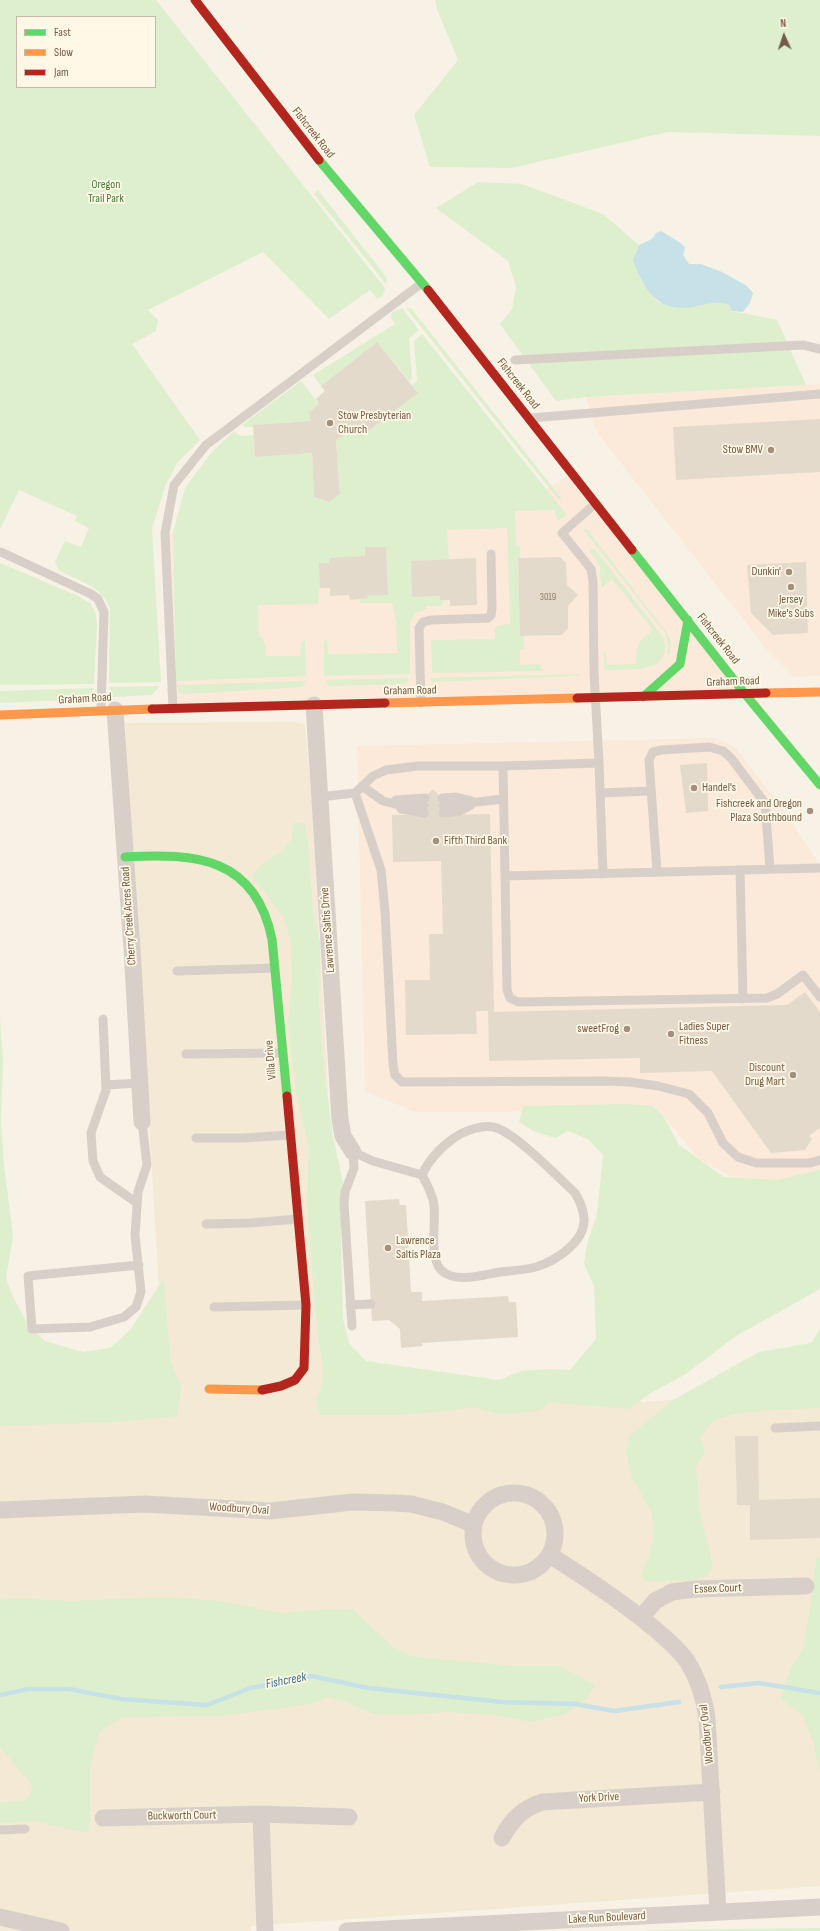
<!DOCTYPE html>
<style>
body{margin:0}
#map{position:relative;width:820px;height:1931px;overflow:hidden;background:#f7f2e5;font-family:"Sofia Sans Condensed",sans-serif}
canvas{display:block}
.legend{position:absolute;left:16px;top:16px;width:140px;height:72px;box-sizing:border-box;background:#fff8e6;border:1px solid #c8b9a6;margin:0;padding:5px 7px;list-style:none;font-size:12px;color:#755b45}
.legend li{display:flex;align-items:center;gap:8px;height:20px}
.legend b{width:20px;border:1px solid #c8b9a6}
.north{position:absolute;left:764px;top:16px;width:40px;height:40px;-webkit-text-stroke:3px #fff8e6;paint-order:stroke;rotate:357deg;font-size:11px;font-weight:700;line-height:16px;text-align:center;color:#755b45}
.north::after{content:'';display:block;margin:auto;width:14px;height:18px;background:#755b45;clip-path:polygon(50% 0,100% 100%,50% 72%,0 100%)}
</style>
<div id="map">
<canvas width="820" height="1931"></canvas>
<ul class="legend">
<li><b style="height:5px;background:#63d668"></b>Fast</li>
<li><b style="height:5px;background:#ff974d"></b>Slow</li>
<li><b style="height:5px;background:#b3261e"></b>Jam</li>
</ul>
<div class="north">N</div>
</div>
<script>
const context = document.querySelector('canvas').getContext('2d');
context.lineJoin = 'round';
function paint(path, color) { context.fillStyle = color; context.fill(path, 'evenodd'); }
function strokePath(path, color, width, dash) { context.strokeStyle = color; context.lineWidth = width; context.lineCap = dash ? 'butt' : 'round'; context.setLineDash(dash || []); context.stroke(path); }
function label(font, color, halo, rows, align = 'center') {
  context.font = font + ' "Sofia Sans Condensed",sans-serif'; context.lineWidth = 3.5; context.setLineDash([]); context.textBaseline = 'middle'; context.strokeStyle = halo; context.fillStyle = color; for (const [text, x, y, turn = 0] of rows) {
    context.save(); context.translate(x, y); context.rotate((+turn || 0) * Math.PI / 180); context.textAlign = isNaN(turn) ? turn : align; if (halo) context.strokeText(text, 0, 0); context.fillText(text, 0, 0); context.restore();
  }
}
paint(new Path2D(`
 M295 722 305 725 311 789 345 1397 637 1384 641 1402 820 1390V1557H817L820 1586V1886L251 1926V1931H0V1411L166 1404 125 723Z`), '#f3e9d4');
paint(new Path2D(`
 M820 384V676L794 677 767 650 596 431 586 397Z
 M572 473 745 694 173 709 165 533 493 522Z
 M714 738 736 748 779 804 820 865V1182L782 1187 730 1176 699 1159 659 1111 415 1112 365 1091 357 746Z`), '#fbeada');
paint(new Path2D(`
 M0 0H156L385 288 383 296 377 299 370 290 329 319 263 252 148 310 158 320 156 331 132 344 200 440 177 463 165 486 152 529 161 682 109 683 110 609C103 587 81 582 62 572L58 569 55 562 65 541 81 547 89 528 75 521 77 516 19 490 0 529ZM17 17H155V87H17Z
 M435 0H820V136L668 132 512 168 430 167 414 115 458 60 437 9Z
 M478 182 522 184 603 214 639 245 635 253 641 280 658 302 682 308 715 301 729 305 732 311 777 320 806 385 586 397 556 401 500 324 512 309 516 287 508 261 436 208Z
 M318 190 387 278 386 284 314 194Z
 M402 308 419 330 409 338 412 378 409 381 377 342 321 386 313 375 395 324 391 318 392 312Z
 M406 308H411L562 499H558Z
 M422 334 567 515 557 521 555 510 515 511 516 544 520 546V558H518L520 636H524V648L520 650V665L540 664 542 671 432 673 431 640 495 639V628L501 625 510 624 507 528 447 530 449 559 411 561 412 597 440 596V600H444L442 606H426V609L416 613 410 621V674L324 676V641L327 640 328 654 397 653 396 620 392 603H360L361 598H367V595H388L386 547H365V556L330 558 329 563H319L320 584 318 604 258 605 259 637H262L265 645 266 656H300L301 642 305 640 306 676 176 681 173 532 185 488 211 453 234 431 240 436 254 435 255 457 312 453 314 497 329 502 340 494 336 441 353 427 361 437 418 393 412 385 417 381 414 341Z
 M301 381 319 404 309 412 310 421 253 425V427H245L242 425Z
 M583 529H587L667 633 671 641 669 656 667 654 668 643 665 633Z
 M594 548 663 637C676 675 626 669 604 670V652L605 651 607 665 636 664C636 644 638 642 653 630L612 579 601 588 600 567 590 551Z
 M0 563 76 595 90 603 95 612 97 624 94 684 0 685Z
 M580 674 578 676 432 682 430 678Z
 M409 678 406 684 329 686 326 680Z
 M306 681 302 687 206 693 183 694 178 692 177 685Z
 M160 686 152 695 112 697 109 687Z
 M94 688 88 699 0 703V691Z
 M294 822 304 824 308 841 313 913 320 941 319 1003 324 1071 333 1136 343 1182 341 1238 343 1319 349 1343 366 1361 499 1380 521 1371 550 1369 570 1370 596 1339 594 1286 584 1264 587 1244 597 1214 603 1155 588 1139 568 1131 555 1138 533 1131 519 1122 523 1106 625 1104 653 1106 664 1117 679 1145 724 1177 777 1180 820 1170V1289L736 1336 686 1374 649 1394 629 1409 548 1402 544 1408 532 1412 498 1414 473 1407 448 1411 398 1415H320L316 1403 322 1383 323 1371 315 1310 307 1203 309 1148 297 1097 288 1023 292 982 291 941 283 917 269 897 252 876 264 862 282 852 292 838Z
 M0 1017 3 1060 1 1121 4 1164 13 1236 6 1278 12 1295 26 1321 45 1341 83 1352 110 1348 130 1330 164 1278 170 1359 181 1387 177 1416 118 1422 0 1426Z
 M820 1329V1408C797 1409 727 1409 710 1424 707 1428 704 1433 701 1437L705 1451 696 1468 699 1508 713 1566 708 1576 695 1580 646 1581 641 1577 649 1555 654 1534 651 1511 632 1478 626 1450 630 1435 673 1400 759 1352 811 1343Z
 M817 1557H820V1773L814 1744 803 1715 781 1699 790 1670 804 1646Z
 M166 1597 220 1601 281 1613 329 1609 353 1610 393 1647 414 1657 516 1666H560L595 1685 588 1697 565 1714 532 1722 495 1715 447 1712 404 1715 373 1714 348 1703 329 1697 311 1704 221 1716 122 1717 99 1733 90 1767V1820L88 1833 33 1821 0 1823V1802L21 1801 28 1798 33 1786 0 1747V1600L14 1598 70 1601Z
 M820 1928V1931H644L658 1930Z`), '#deefce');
paint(new Path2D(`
 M661 231 682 244 685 248 683 255 689 264H701L722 272 747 286 753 293 750 303 743 312 732 311 729 305C711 300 709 305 692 307 657 313 644 289 633 260L639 245 652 239 656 233Z`), '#c6e1e7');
strokePath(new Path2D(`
 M721 1687 759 1683 820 1693
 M0 1695 28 1689H69L121 1699 207 1705 251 1688 312 1676 368 1688 502 1702 575 1704 614 1711 679 1702`), '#c6e1e7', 4.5);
paint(new Path2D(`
 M377 342 418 393 361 437 353 427 336 441 340 494 329 502 314 497 312 453 255 457 253 425 310 421 309 412 319 404 316 399 325 391 321 386Z
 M820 419V472L676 480 673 427Z
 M365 547H386L388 595H367L368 598 350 600 349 595 330 596V588H320L319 563H329V558L365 556Z
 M560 557 566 563 567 585 578 595 568 606V628L562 635 520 636 518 558Z
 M476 558 477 605 450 606V600H440V596L412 597 411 561Z
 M806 562 808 633 773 635 751 613 747 565Z
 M707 763 708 811 686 813 680 765Z
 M433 789 442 799 443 815 490 814 494 1012 787 1005 805 992 820 1012V1128L809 1136 812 1139 805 1150 771 1153 712 1071 640 1073V1058L489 1061 488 1011H476L477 1034 406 1035 405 980H430L429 934H443L441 861 393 862 392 815H424L423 799Z
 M399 1199 400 1205H406L411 1292H422V1301L508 1296 509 1302H516L518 1337 422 1343 423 1346 401 1348 400 1329 389 1320 372 1321 365 1201Z
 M735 1436H758L759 1500 820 1498V1538L750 1540V1505H737Z`), '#e3dacc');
strokePath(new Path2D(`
 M515 360 803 345 820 349
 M531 418 820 394
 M596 503 562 533 591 569 593 581 594 672 599 763 503 766 505 876 820 868
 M1 552 91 594 98 599 104 612 101 710
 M421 703 419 628 423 622 431 620 488 618 491 615 492 608 491 554
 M173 709 165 533 174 485 206 445 422 283
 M599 763 603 874
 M362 786 383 801 399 805 424 806
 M355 793 381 870 385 911 393 1065 395 1075 402 1082 605 1081 630 1082 658 1086 689 1094 708 1113 723 1143 738 1157 756 1163H810L820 1160
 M601 793 651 791
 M319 797 355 793 373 776 386 770 418 766H503
 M442 798 456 797 472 801
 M396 800 425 798
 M443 806 503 799
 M401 809 424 813
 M443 813 460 811 471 805
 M740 870 743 999
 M657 872 649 760 653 752 662 750 709 747 723 751 731 758 765 803 770 869
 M505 876 507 990 510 998 518 1002 767 998 777 994 803 975 820 997
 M177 971 275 968
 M103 1019 106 1090 91 1133 93 1161 100 1177 137 1203
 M186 1054 283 1053
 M106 1085 140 1083
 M196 1138H243L290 1135
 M206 1224 249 1223 298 1219
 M139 1265 28 1276 32 1329 90 1327 124 1317 136 1307 141 1292 135 1235 138 1192 147 1165 142 1122
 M350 1305 371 1304
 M214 1307 306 1305
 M352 1326 344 1203 345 1192 354 1168 353 1152 373 1161 422 1175C427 1184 433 1195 434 1205 436 1222 429 1258 441 1270 456 1284 482 1275 500 1272 512 1271 524 1270 536 1267 555 1261 586 1242 584 1218 583 1208 580 1201 575 1193 557 1176 518 1136 497 1128 484 1123 464 1131 454 1138 440 1148 429 1159 422 1175
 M775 1428 820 1426
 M0 1830 25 1829`), '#d8d0c8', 9);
strokePath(new Path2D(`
 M314 705 340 1119 343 1136 353 1152
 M115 710 132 949 142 1122
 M473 1534a41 41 0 1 1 82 0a41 41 0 1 1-82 0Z
 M0 1510 145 1504 270 1511 353 1502 395 1503 411 1504 443 1512 474 1525
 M550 1555C584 1577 618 1599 650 1625 663 1636 677 1647 687 1661 698 1678 704 1698 707 1718L718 1912
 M641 1618 655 1601 672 1592 696 1589 806 1586
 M261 1814 265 1931
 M103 1818 261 1814 349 1817
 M502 1838C511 1820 522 1809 542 1802L712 1792
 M0 1917 61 1931
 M347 1931 820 1907`), '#d8d0c8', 17);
strokePath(new Path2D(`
 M319 160 428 290
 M632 550 745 694 820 785
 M643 697 680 664 688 620
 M125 857C196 853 255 857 272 939L287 1096`), '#63d668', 9);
strokePath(new Path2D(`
 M766 693 820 692
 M385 703 577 698
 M0 715 152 709
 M209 1389 262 1390`), '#ff974d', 9);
strokePath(new Path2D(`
 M195 0 319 160
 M428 290 632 550
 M577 698 766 693
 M152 709 385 703
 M262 1390 281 1386 295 1380 304 1368 306 1305 287 1096`), '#b3261e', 9);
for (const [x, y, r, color] of [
 [330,423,4,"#a2907d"],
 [771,450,4,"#a2907d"],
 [789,572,4,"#a2907d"],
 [791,587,4,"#a2907d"],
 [694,788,4,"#a2907d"],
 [810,811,4,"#a2907d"],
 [436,841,4,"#a2907d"],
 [627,1029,4,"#a2907d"],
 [671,1034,4,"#a2907d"],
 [793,1075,4,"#a2907d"],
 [388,1248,4,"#a2907d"]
]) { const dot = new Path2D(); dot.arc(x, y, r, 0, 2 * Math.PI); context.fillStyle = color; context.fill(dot); strokePath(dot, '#fff8e6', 1.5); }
label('10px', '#927d69', null, [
 ["3019",548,597]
]);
label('12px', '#755b45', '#fff8e6', [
 ["Fishcreek Road",313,133,52],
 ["Fishcreek Road",518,384,52],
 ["Fishcreek Road",718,639,52],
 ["Graham Road",733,682,-2],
 ["Graham Road",410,691,-1],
 ["Graham Road",85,699,-3],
 ["Cherry Creek Acres Road",129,916,-94],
 ["Lawrence Saltis Drive",328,930,-94],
 ["Villa Drive",271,1060,-95],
 ["Woodbury Oval",239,1509,4],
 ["Essex Court",718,1589,-2],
 ["Woodbury Oval",707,1734,-96],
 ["York Drive",599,1798,-3],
 ["Buckworth Court",182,1816,-1],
 ["Lake Run Boulevard",607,1918,-3]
]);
label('12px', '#477c3b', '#fff8e6', [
 ["Oregon",106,185],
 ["Trail Park",106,199]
]);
label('12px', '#755b45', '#fff8e6', [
 ["Stow Presbyterian",338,416],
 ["Church",338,430],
 ["Stow BMV",763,450,"right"],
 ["Dunkin'",781,572,"right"],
 ["Jersey",791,600,"center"],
 ["Mike's Subs",791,614,"center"],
 ["Handel's",702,788],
 ["Fishcreek and Oregon",802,804,"right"],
 ["Plaza Southbound",802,818,"right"],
 ["Fifth Third Bank",444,841],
 ["Ladies Super",679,1027],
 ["Fitness",679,1041],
 ["sweetFrog",619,1029,"right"],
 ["Discount",785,1068,"right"],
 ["Drug Mart",785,1082,"right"],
 ["Lawrence",396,1241],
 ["Saltis Plaza",396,1255]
], 'left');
label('italic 13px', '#3c748b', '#fff8e6', [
 ["Fishcreek",286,1681,-11]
]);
</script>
